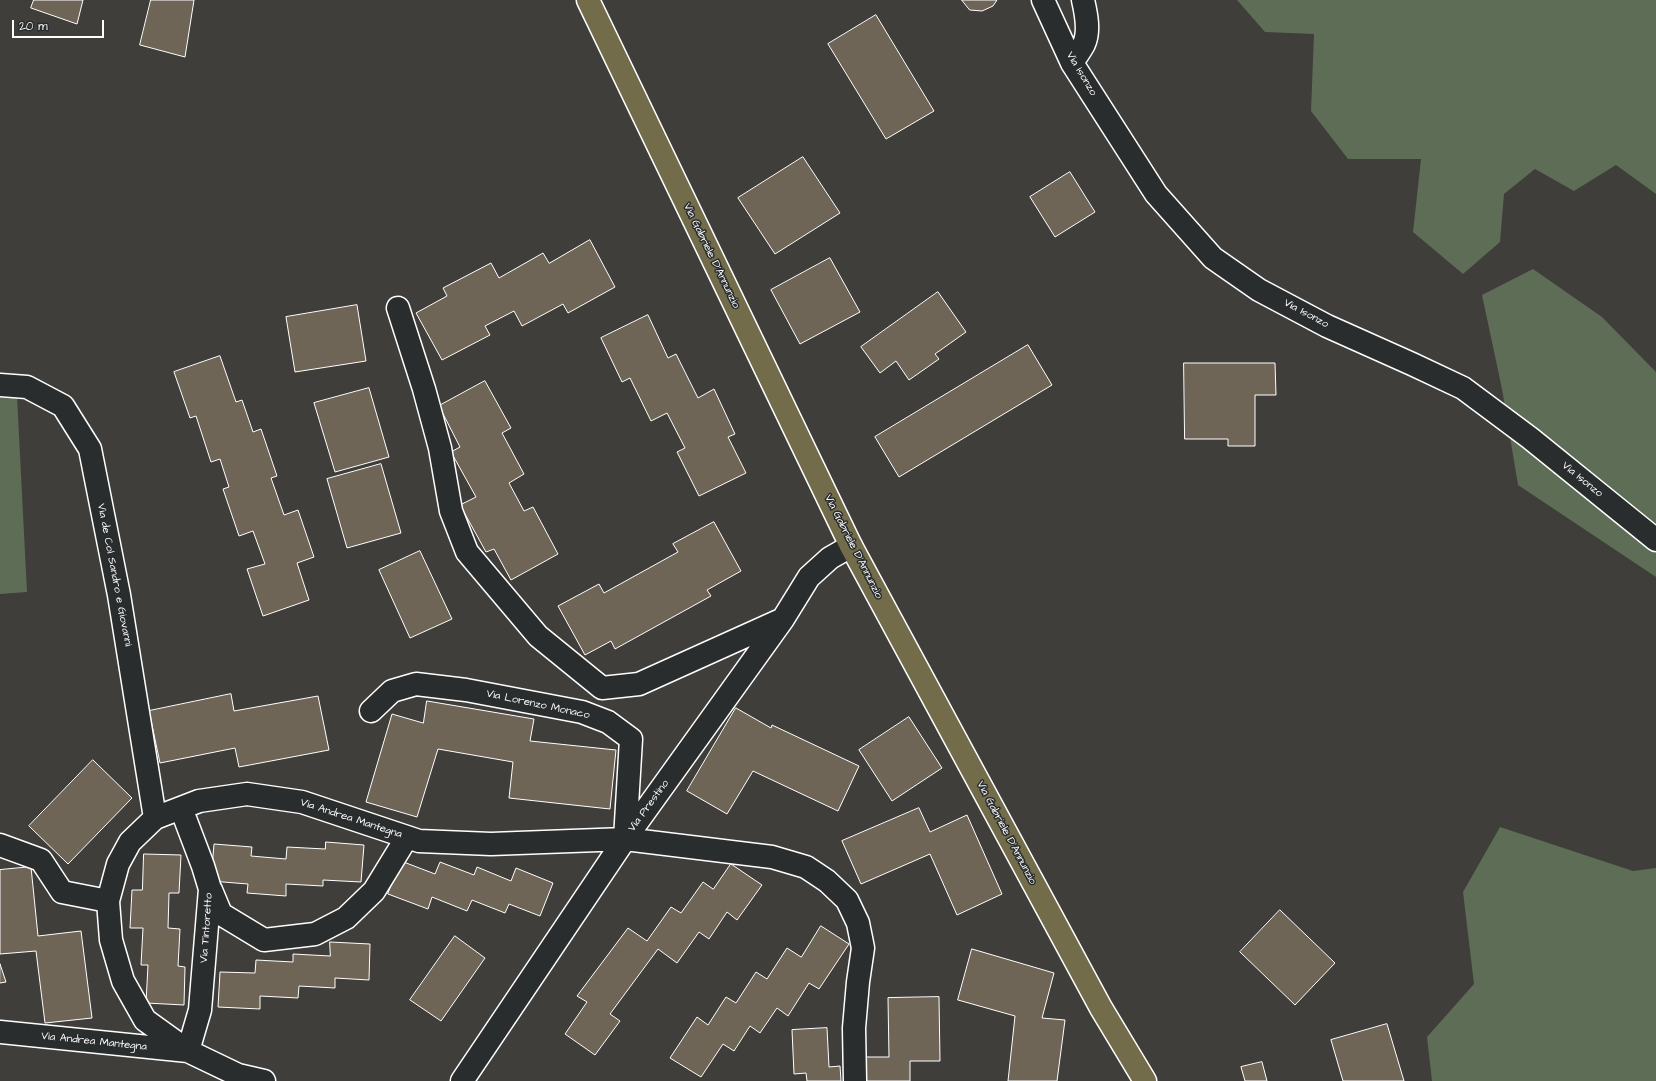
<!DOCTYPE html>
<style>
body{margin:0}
#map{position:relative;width:1656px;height:1081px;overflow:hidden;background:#3f3e3a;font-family:"Architects Daughter",sans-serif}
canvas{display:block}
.scale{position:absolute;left:12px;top:20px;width:92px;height:18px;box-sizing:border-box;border:2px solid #fff;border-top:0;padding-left:5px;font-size:12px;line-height:14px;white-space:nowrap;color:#fff;-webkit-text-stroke:3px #2a2d2e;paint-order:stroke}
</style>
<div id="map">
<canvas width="1656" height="1081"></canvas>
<div class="scale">20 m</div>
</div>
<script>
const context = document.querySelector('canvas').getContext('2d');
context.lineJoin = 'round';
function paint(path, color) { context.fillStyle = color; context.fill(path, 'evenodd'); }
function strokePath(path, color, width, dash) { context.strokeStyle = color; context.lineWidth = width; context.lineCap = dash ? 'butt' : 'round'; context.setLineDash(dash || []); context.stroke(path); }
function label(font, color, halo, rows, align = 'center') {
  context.font = font + ' "Architects Daughter",sans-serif'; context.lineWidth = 3; context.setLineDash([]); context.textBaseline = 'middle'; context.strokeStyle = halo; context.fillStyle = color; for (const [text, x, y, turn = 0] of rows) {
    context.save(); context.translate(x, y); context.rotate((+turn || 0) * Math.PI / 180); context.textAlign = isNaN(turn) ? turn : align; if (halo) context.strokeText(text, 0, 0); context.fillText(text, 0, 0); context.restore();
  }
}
paint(new Path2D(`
 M1237 0H1656V194L1616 165 1574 191 1535 169 1504 194 1500 242 1463 274 1413 232 1421 159H1348L1311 111 1314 34 1265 32Z
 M1533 269 1602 317 1656 372V577L1518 485 1502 389 1482 295Z
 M17 396 27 592 0 594V397Z
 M1500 827 1633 871 1656 868V1081H1432L1427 1037 1474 984 1463 892Z`), '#5e6d55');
const building = new Path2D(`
 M34 0H83L77 24 31 8Z
 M151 0H194L185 57 140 45Z
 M962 0H997L993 6 982 11 970 10Z
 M876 15 934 111 886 139 828 44Z
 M803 157 840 213 775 254 738 198Z
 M1070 172 1095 212 1055 237 1030 197Z
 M590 240 615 287 568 313 563 304 522 326 514 311 485 326 490 335 442 360 416 313 447 296 443 288 491 263 499 278 543 253 549 263Z
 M830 258 860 312 800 344 771 290Z
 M938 292 966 332 935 354 939 359 909 380 896 361 880 373 861 347Z
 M357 305 366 361 295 372 286 317Z
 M648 315 668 358 676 354 698 398 714 389 735 434 728 437 746 473 699 496 677 452 685 448 667 413 651 421 630 378 622 382 601 338Z
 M1028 345 1052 385 899 477 875 437Z
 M220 356 236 402 242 400 253 432 261 429 277 476 271 478 284 515 298 510 314 557 297 563 309 600 263 616 247 569 265 564 253 531 239 536 223 489 229 487 220 459 211 462 196 416 190 418 174 372Z
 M1184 363H1275L1276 395H1255V446H1228V439H1185Z
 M485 381 511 428 502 433 524 474 509 483 524 511 533 507 558 554 511 580 494 549 486 552 460 505 476 497 451 452 460 447 439 406Z
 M369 388 389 457 335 472 314 403Z
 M381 464 401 533 347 548 327 479Z
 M714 522 741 571 707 590 711 596 615 649 611 641 585 655 558 606 599 584 604 593 678 552 673 544Z
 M420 551 452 619 410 638 379 570Z
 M231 694 234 711 318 696 329 750 239 767 235 748 160 763 149 711Z
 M427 701 534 719 530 741 616 750 610 809 509 798 513 762 438 749 417 817 366 802 392 714 423 723Z
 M736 708 771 728 772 725 859 766 838 811 753 771 727 814 687 791Z
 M909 717 942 768 892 801 859 750Z
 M93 760 132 798 68 864 29 826Z
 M919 808 930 832 967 815 1002 894 957 915 930 854 861 884 842 841Z
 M326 842 364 845 361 882 323 880V886L286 884V896L247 893 248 884 211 881 214 844 252 847 251 856 286 859 287 847 325 849Z
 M144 854 181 855 179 893H169L168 928 180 929 178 966 185 967 184 1005 146 1003 148 965H141L143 928H130L132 890H142Z
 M401 861 435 874 440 862 474 875 477 867 511 881 516 868 553 883 540 916 509 904 505 913 472 900 467 911 432 897 428 909 388 894Z
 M731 864 762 885 737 920 727 912 709 939 699 932 677 963 658 949 610 1014 620 1021 595 1055 565 1034 587 1002 577 996 628 928 647 941 671 907 681 913 703 882 713 889Z
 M31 867 38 936 81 931 92 1018 45 1023 36 951 0 954V870Z
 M1280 910 1335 963 1295 1005 1240 952Z
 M821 926 849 944 819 989 809 983 788 1016 777 1008 760 1033 750 1026 734 1051 723 1044 701 1077 670 1058 697 1017 708 1025 726 997 736 1003 756 972 767 979 787 948 801 957Z
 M455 936 485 958 441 1021 410 1000Z
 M330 942 370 944 369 980 335 978V988L299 986 298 998 260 996V1009L218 1007 220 972 255 973 256 960 293 962V954L330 956Z
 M972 949 1054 973 1042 1018 1065 1020 1057 1081H1008L1015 1016 958 1000Z
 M0 964 6 982 0 983Z
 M939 997 940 1061H910V1081H865L864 1057H889L888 998Z
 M1387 1024 1404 1081H1343L1331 1040Z
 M827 1028 829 1067 840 1066 841 1081H807L806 1073 794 1074 792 1030Z
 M1262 1062 1267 1081H1245L1241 1067Z`);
paint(building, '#6f6556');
strokePath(building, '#fff', 1);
const minor = new Path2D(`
 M1043 0 1072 63 1156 194 1213 258 1259 290 1327 326 1412 364 1463 388 1530 438 1656 540
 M1072 63C1076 56 1081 50 1084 44 1090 31 1086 13 1083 0
 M398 308 424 389 440 448 451 511 467 552 538 636 602 688 639 684 781 620
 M0 385 27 387 63 406 90 449 119 595 155 818
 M371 711 392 691 416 684 466 690 582 712 608 722 631 739 625 839
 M0 845 41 860 62 892 108 901
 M211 890 221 914 264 940 315 934 346 918 374 891 407 837
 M0 1032 188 1051 200 1010 210 889 203 866 181 808
 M264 1081 238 1075 188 1051 145 1020 123 981 111 940 108 901 118 864 130 842 155 818 199 801 247 794 302 802 419 841 491 844 625 839 772 857 806 867 827 881 847 900 858 923 863 948 858 982 854 1028 855 1081
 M462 1081 625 839 783 619 809 577 830 558 851 546`);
const major = new Path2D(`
 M588 0 851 546 1101 1008 1145 1081`);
strokePath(minor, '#fff', 25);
strokePath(major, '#fff', 25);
strokePath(minor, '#2a2d2e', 22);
strokePath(major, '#726c4b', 22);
label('11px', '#fff', '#2a2d2e', [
 ["Via Isonzo",1081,74,59],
 ["Via Gabriele D'Annunzio",711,256,64],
 ["Via Isonzo",1306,314,28],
 ["Via Isonzo",1582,480,39],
 ["Via Gabriele D'Annunzio",853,547,63],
 ["Via de Col Sandro e Giovanni",114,575,79],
 ["Via Lorenzo Monaco",538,705,12],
 ["Via Prestino",649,806,-54],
 ["Via Andrea Mantegna",351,819,18],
 ["Via Gabriele D'Annunzio",1006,833,62],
 ["Via Tintoretto",207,928,-86],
 ["Via Andrea Mantegna",94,1042,6]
]);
</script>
